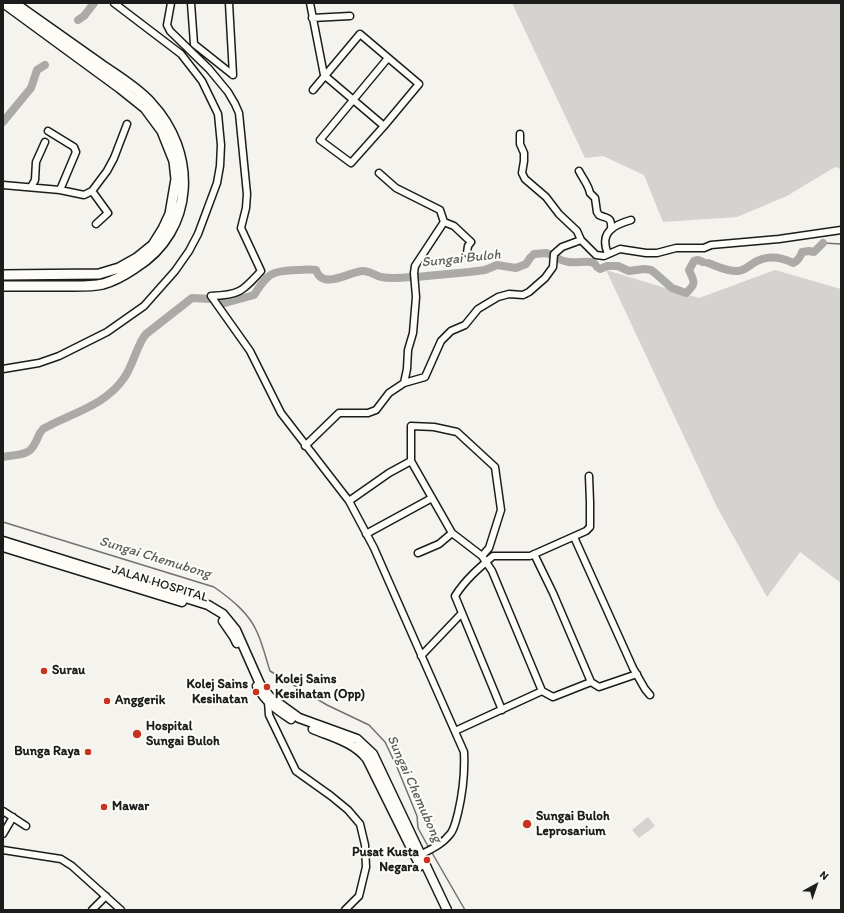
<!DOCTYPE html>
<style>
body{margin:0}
#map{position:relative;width:844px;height:913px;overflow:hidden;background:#f4f3ee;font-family:Itim,sans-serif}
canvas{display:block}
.frame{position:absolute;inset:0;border:4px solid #1c1c1c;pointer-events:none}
.north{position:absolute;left:796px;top:865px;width:40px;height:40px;-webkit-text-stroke:3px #fdfcf7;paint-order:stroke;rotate:40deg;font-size:11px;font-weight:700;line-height:16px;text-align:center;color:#1c1c1c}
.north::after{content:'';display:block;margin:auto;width:14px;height:18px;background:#1c1c1c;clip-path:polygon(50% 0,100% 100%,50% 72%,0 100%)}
</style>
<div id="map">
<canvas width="844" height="913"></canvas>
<div class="frame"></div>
<div class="north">N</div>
</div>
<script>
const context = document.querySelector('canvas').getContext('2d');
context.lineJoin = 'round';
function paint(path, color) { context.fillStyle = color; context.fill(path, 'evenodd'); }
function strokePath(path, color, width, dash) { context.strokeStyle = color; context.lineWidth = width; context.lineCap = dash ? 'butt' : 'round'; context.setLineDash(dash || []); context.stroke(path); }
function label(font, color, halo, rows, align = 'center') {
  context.font = font + ' Itim,sans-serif'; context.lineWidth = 4; context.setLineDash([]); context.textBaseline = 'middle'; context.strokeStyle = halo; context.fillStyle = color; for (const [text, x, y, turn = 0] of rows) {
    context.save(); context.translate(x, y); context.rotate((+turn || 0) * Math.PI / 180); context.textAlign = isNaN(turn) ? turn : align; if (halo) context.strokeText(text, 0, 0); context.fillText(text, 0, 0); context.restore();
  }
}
paint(new Path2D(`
 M512 3H841V169L835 167 787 196 737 217 663 222 644 175 603 156 585 158Z
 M606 270 699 298 775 270 841 289V583L800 552 767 597 716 505Z
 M648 817 655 826 639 838 632 830Z`), '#d4d3cf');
strokePath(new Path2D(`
 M823 243 841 244
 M3 522 214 587C231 599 249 613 257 632 263 645 266 659 270 671L327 705 369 725 385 742 397 767 417 816 418 828 429 848
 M431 851 465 910`), '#72716f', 1.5);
strokePath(new Path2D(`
 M78 20 84 16 94 3
 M3 122 31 88 37 70 45 65
 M557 258C568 265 579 261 591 262L595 264
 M708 263C717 266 728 272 738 271 743 271 748 267 752 264 765 255 779 256 793 263 798 261 800 258 802 252L809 251 814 252 823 243
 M597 267 600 269 607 266H618L629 271 644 269 651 270 655 273 672 288 686 293C697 283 694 282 689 270L694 261 698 260 703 262
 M416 277 469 272 485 270 497 265 516 268 526 264 530 258 534 254 547 253 551 255
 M217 301 221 303H225L254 295C268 273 271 271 297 270 303 270 309 269 316 270 323 291 350 271 363 271 370 271 374 275 381 277 391 279 401 278 412 277
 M3 457C14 454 28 457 34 445 38 439 38 434 43 429 71 413 105 406 124 378 133 366 137 344 146 334L192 298 210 299`), '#abaaa6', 8);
const minor = new Path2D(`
 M171 3 167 25 170 31 209 69 228 92 235 104 239 113 247 194 246 208 241 228 261 271C242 292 239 295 211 296
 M191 3 194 44 233 75
 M229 3 233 75
 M310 3 324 75 384 126
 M312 18 350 16
 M313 90 360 34 419 84 384 126 351 163 320 140 388 58
 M48 131 74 147 76 152 60 190
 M520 134V144L524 153V161L522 173 525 179 546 197 559 214 577 231 581 240
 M579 171C582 177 589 186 590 193L595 198 597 212 599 215C607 219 612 216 611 229
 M379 173 396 188 440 210 444 222 415 266 414 273 416 297 413 333 408 350 407 369 404 383
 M3 185 60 190 84 195 92 191 107 171 114 158 127 124
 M31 187 35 180 36 162 45 142
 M92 191 108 213 96 224
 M444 222 454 226 471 242 468 246 467 253
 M608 254C599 233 613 225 631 220
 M211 296 250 351 281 413 349 501 374 548 464 752C465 773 463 792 458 813 456 820 455 827 451 833 442 845 430 850 418 856
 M3 369 39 363 59 356 107 332 144 306 175 271 189 251 198 234 217 183 220 166 221 145 218 114 202 81 181 54 114 3
 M305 446 339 413H368L376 410 389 393 404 383 425 377 441 341 451 331 465 325 478 309 498 297 509 294 523 295 529 292 545 278 553 267 554 254 562 247 581 240 596 255 604 256 620 249 646 253H657L676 248H704L711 245 779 239 841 230
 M349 501 389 473 411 461
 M366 534 432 498
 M574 537 633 668 645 689 650 695
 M418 553 439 544 452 533
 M534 554 553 593 591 682
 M482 556 489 548 501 510 495 467 457 432 434 427 411 426V461L452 533 482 556 492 571 542 691
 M421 656 462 613
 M269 700 268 702 269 715 296 771 331 796 348 810 360 824 365 845 366 867 359 896 345 910
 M502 710 455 596C465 580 479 568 493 556H530L586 531 590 527V502L589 476
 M455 731 542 691 553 697 591 682 599 687 637 674
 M3 811 26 826
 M3 834 13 817
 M3 850 61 859 72 866 121 910
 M92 910 106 896`);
const major = new Path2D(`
 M3 541 208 605 223 614 236 630 260 684 270 697 299 718 357 739 373 754 447 910
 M3 547 182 602
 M223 621 234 637 237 643
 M257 686C266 702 276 709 291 719
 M313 729C332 737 354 742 367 759L420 866`);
const highway = new Path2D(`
 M3 275 99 274 119 268 137 258 153 245 163 229 170 214 176 179 174 161 162 131 145 108 120 88 4 3
 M3 286C22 286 41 286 61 286 74 286 89 287 103 284 114 281 126 274 135 268 196 230 197 152 151 103 139 89 118 76 103 66 73 45 44 24 14 3`);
strokePath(minor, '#1c1c1c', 9);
strokePath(major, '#1c1c1c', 11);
strokePath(highway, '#1c1c1c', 12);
strokePath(minor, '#fdfcf7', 6);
strokePath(major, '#fdfcf7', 8);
strokePath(highway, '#fdfcf7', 9);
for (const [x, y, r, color] of [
 [44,671,4,"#c8321e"],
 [267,687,4,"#c8321e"],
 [256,692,4,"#c8321e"],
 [107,701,4,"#c8321e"],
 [137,734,5,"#c8321e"],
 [88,752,4,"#c8321e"],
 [104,807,4,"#c8321e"],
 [527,824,5,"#c8321e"],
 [427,860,4,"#c8321e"]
]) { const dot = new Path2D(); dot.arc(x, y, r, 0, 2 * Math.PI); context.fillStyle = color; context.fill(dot); strokePath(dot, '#fdfcf7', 1.5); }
label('13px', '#1c1c1c', '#fdfcf7', [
 ["JALAN HOSPITAL",160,584,17]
]);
label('bold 13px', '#1c1c1c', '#fdfcf7', [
 ["Surau",52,671],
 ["Kolej Sains",275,680],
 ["Kesihatan (Opp)",275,695],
 ["Kolej Sains",248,685,"right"],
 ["Kesihatan",248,700,"right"],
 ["Anggerik",115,701],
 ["Hospital",146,727],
 ["Sungai Buloh",146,742],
 ["Bunga Raya",80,752,"right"],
 ["Mawar",112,807],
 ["Sungai Buloh",536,817],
 ["Leprosarium",536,832],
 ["Pusat Kusta",419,853,"right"],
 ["Negara",419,868,"right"]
], 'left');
label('italic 14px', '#5c5c5a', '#fdfcf7', [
 ["Sungai Buloh",461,259,-6],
 ["Sungai Chemubong",155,558,17],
 ["Sungai Chemubong",414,789,66]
]);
</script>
